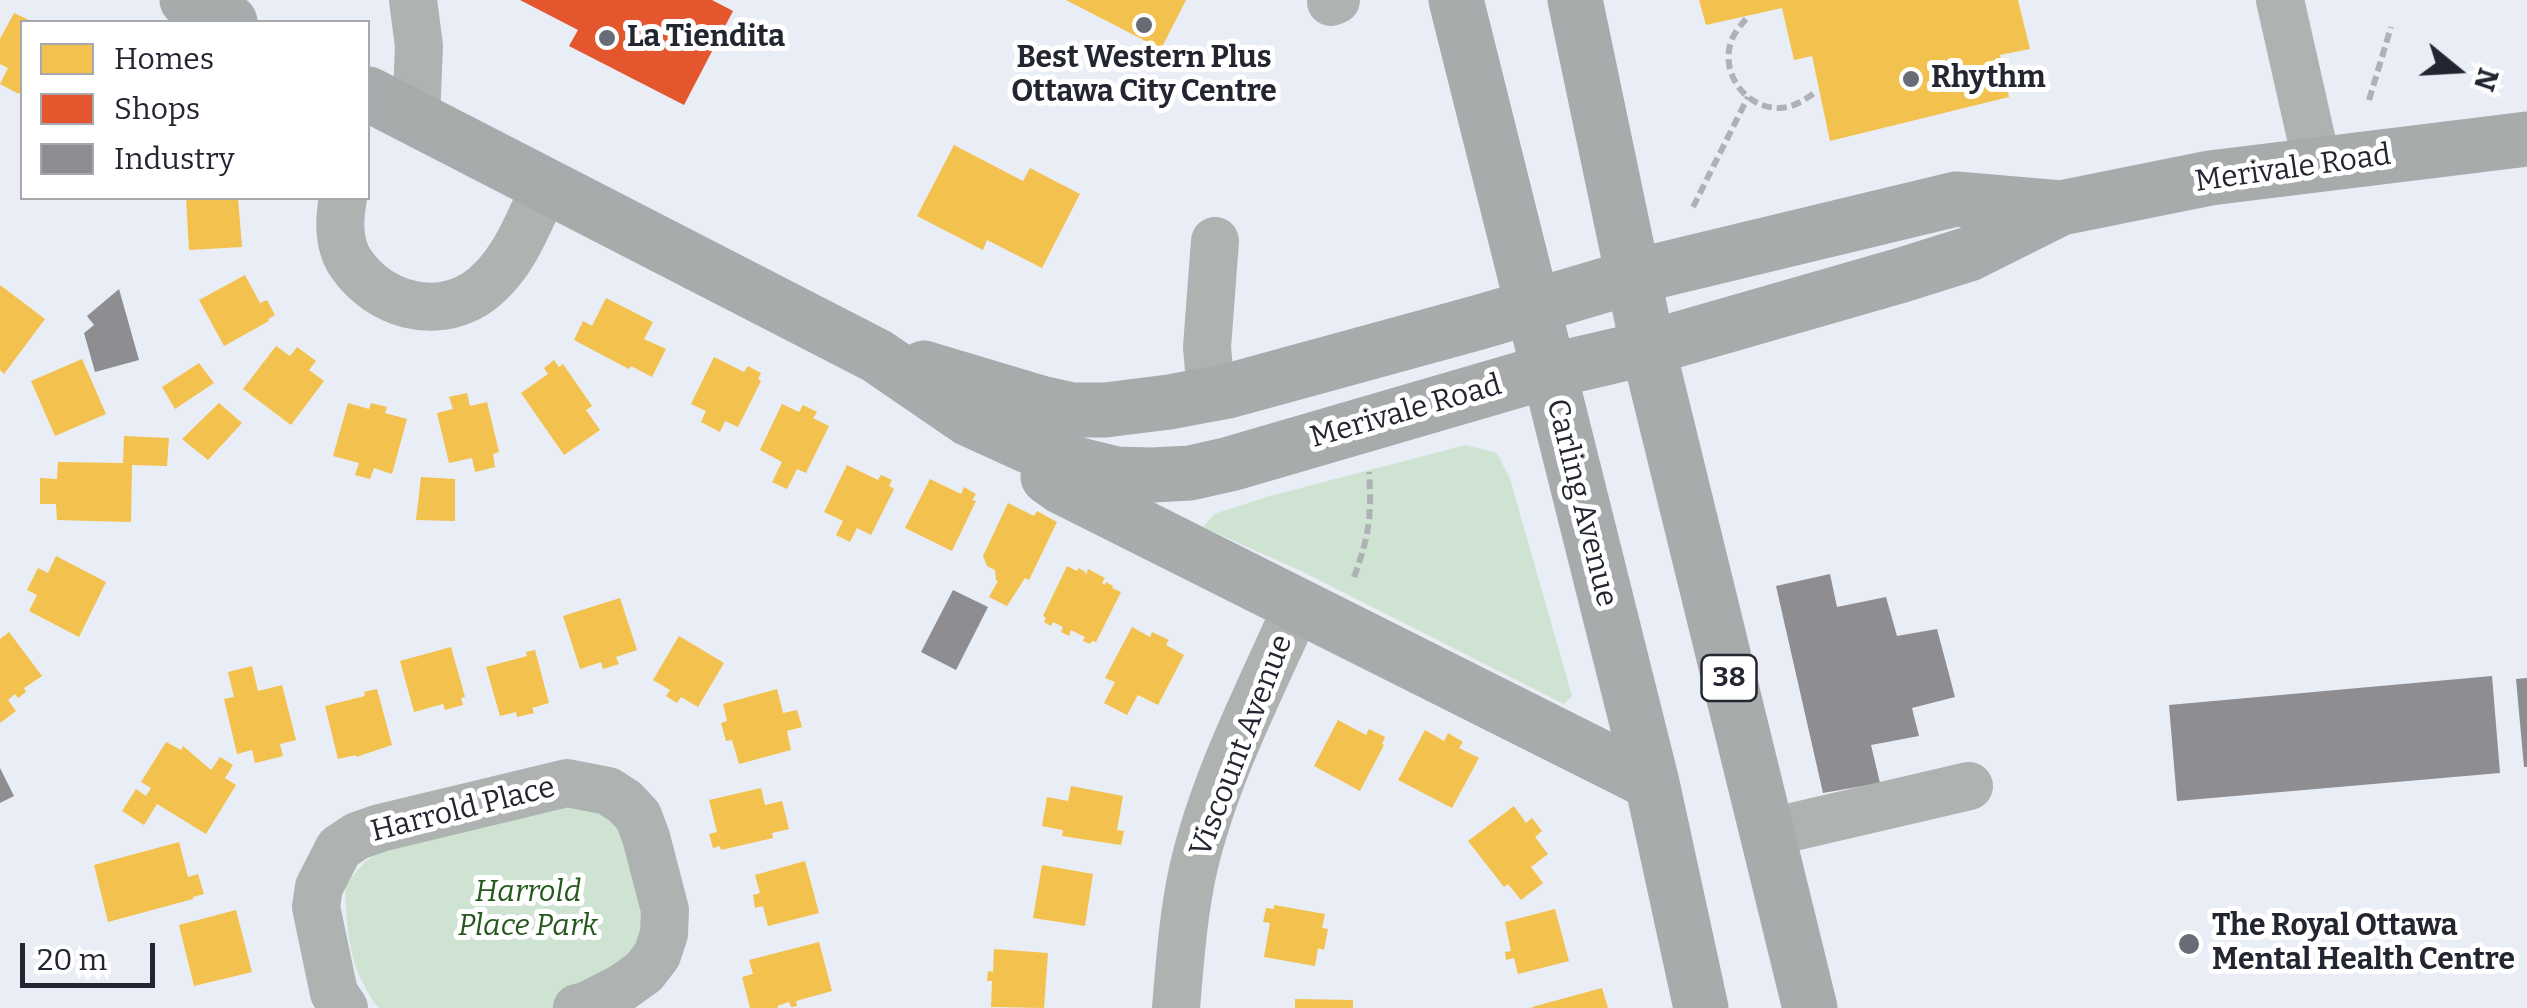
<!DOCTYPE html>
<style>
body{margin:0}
#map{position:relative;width:2527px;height:1008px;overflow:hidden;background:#e9edf6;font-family:Bitter,serif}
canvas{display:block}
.legend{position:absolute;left:20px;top:20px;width:350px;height:180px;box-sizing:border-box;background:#fff;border:2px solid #a7a8ad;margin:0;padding:12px 18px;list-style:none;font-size:30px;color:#232631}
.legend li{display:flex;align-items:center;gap:20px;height:50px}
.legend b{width:50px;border:2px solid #a7a8ad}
.north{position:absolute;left:2407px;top:20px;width:100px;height:100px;-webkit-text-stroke:8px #fff;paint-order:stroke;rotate:108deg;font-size:28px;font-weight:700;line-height:40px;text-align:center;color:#232631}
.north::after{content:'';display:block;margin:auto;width:35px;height:45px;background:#232631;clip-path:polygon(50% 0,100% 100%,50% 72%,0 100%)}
.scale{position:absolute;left:20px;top:943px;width:135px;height:45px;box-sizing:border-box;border:5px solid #232631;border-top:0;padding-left:12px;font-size:30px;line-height:35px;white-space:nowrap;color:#232631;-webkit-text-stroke:8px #fff;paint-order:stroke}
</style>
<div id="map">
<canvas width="2527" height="1008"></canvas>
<ul class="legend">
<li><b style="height:28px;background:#f2c14e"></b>Homes</li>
<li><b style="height:28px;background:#e4572e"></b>Shops</li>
<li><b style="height:28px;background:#8d8d92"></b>Industry</li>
</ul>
<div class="north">N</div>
<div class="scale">20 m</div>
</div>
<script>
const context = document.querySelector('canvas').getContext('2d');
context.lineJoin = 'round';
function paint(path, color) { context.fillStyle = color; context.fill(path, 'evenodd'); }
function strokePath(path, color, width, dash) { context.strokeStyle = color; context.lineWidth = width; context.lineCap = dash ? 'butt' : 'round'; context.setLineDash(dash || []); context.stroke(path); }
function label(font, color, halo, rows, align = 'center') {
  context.font = font + ' Bitter,serif'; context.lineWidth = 10; context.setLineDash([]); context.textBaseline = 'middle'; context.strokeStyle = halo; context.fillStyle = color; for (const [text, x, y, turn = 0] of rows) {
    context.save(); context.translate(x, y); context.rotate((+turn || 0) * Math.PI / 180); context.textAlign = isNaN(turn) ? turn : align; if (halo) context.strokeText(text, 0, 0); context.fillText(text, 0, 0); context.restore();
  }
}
paint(new Path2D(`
 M1466 445 1497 453 1510 479 1572 696 1564 704 1303 572 1203 527 1214 514 1270 496Z
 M560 804 596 811 610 820 621 832 644 913 637 951 579 1008H380L376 1005C348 964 347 933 345 885L365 862 381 850Z`), '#cee3d1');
paint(new Path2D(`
 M1066 0H1186L1161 49Z
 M1699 0H2018L2030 49 2000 55 2009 97 1830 141 1812 56 1794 60 1782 8 1706 25Z
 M14 13 33 22H22V86L19 94 0 84 8 68 0 64V39Z
 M954 145 1023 181 1030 168 1080 194 1042 268 987 240 983 250 917 216Z
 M186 198H238L242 247 189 250Z
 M245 275 260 303 267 300 275 315 268 319 269 321 224 346 199 300Z
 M0 285 45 319 4 374 0 370Z
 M606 298 653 322 644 339 666 349 652 377 631 366 629 369 574 340 583 321 592 326Z
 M276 346 290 356 297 347 316 361 309 370 324 381 291 425 243 389Z
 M714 357 744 372 748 366 761 373 758 379 761 381 738 427 725 421 720 432 701 422 706 411 691 404Z
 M82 359 106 414 55 436 31 381Z
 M554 360 559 367 563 364 592 406 586 410 600 430 564 455 521 393 548 374 544 368Z
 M199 363 214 383 175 409 162 387Z
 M467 393 470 406 487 402 499 452 493 454 495 467 475 472 472 458 449 463 437 413 453 409 449 397Z
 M219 403 242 423 208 460 182 439Z
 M348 403 369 409 371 403 387 407 385 413 407 419 392 474 374 468 370 479 355 475 359 463 333 456Z
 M782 404 799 412 803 405 817 412 813 418 829 426 806 473 797 469 787 489 772 482 782 462 760 450Z
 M124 436 169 438 167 466 132 465 131 522 57 520 56 504H40V478L57 479 58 462 123 463Z
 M847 465 878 480 881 475 892 480 889 486 894 489 871 535 857 528 850 542 836 535 843 521 824 512Z
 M421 477 455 479V521L416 520Z
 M930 479 961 494 964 487 976 494 972 500 976 501 952 551 905 528Z
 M1008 503 1034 516 1037 511 1057 522 1029 580 1025 578 1007 606 989 597 998 581 996 580 995 570 987 566 983 556Z
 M56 556 106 582 79 637 29 611 37 595 27 590 38 568 48 573Z
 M1067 566 1077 571 1079 568 1085 572 1086 575 1088 569 1105 578 1102 583 1105 585 1106 582 1113 586 1112 588 1121 592 1096 642 1092 641 1090 644 1083 641 1085 637 1071 630 1069 636 1061 632 1063 627 1053 622 1051 626 1044 622 1046 618 1043 616Z
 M620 598 637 650 616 657 619 664 603 669 601 662 580 669 563 616Z
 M1132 627 1150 637 1152 632 1169 640 1166 645 1184 655 1158 705 1138 695 1127 715 1104 703 1115 682 1105 678Z
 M9 632 42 676 24 688 26 692 18 698 15 694 8 700 16 711 0 723V639Z
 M679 636 724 663 698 707 681 697 677 703 666 696 670 690 653 680Z
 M451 647 465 697 461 698 463 705 445 710 443 704 414 712 400 661Z
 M535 650 549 703 532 708 534 713 517 717 516 712 500 716 486 667 527 656 526 652Z
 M252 666 258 691 282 685 296 740 280 744 283 756 255 763 252 750 237 754 224 699 234 697 228 672Z
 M377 689 392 745 356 757V755L338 759 325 706 365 696 364 692Z
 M777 689 783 713 797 710 802 727 787 731 791 750 739 764 732 740 726 741 721 723 727 721 723 704Z
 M1338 720 1366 735 1369 729 1385 737 1382 744 1384 745 1360 791 1314 766Z
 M1425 730 1444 741 1448 733 1463 742 1459 748 1479 758 1452 808 1398 780Z
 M166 742 181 750 183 746 211 770 220 757 233 765 225 778 236 785 206 834 157 804 144 825 122 811 136 789 146 796 151 788 141 782Z
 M1071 786 1123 796 1117 830 1124 831 1121 845 1062 836 1063 830 1042 826 1047 797 1068 801Z
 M761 788 765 805 782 801 789 829 772 833 773 838 721 850 720 846 713 848 709 834 717 832 709 800Z
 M1514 806 1526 823 1532 818 1542 831 1535 837 1548 854 1531 867 1543 883 1521 900 1508 884 1504 887 1468 841Z
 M179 842 188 877 198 874 204 894 193 897V899L108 922 94 865Z
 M805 861 819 913 768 926 763 906 755 908 753 895 760 893 755 875Z
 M1042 865 1093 874 1085 926 1033 918Z
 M1274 905 1325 914 1322 928 1328 929 1324 950 1318 948 1315 966 1264 957 1270 923 1263 922 1266 908 1274 909Z
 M1555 909 1569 961 1518 974 1514 958 1506 960 1505 952 1511 951 1505 922Z
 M236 910 252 972 194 986 179 925Z
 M819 942 832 991 796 1001 797 1006 791 1007 789 1002 777 1006 778 1008H750L742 977 753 974 749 960Z
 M994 949 1048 953 1044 1008 991 1007 992 981H987L988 971 993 972Z
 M1602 988 1608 1008H1532V1007Z
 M1295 999 1353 1000V1008H1295Z`), '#f2c14e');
paint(new Path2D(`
 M520 0H712L733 11 684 105 569 46 578 30Z`), '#e4572e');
paint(new Path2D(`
 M119 289 139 360 95 372 84 333 94 325 87 316Z
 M1830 574 1837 607 1886 597 1897 636 1937 629 1955 697 1912 708 1919 736 1871 745 1880 783 1823 793 1776 586Z
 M953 590 988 607 956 670 921 652Z
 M2492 676 2500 773 2177 801 2169 705Z
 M2527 678V767H2524L2516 679Z
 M0 768 14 796 0 803Z`), '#8d8d92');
strokePath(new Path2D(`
 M1746 19C1741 25 1735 32 1732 39 1719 71 1744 108 1779 108 1793 108 1804 100 1816 92
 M2369 100 2391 27
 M1693 207 1748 97
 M1354 577C1369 537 1372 515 1369 472`), '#afb2b5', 6, [10, 5]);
strokePath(new Path2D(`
 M413 0 419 46 416 118
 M2280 0 2317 164
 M1331 2 1336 0
 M343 198C339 219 338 246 352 265 380 304 433 320 475 294 512 270 528 223 546 185
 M1211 394 1207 347 1215 241
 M1767 833 1969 786
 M344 1008 334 993 316 907 319 887 339 848 357 836 380 828 567 783 608 791 625 802 638 816 646 837 665 910 664 934 657 955 644 972 623 987 586 1006 577 1008
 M1176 1008C1180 962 1183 915 1193 870 1214 778 1260 691 1298 605`), '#aeb2b1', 48);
strokePath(new Path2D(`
 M187 0 230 22
 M1456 0 1652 783 1701 1008
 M1575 0 1648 348 1810 1008
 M368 94 877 356 969 419 1059 460 1116 474 1152 475 1190 473 1230 464 1549 371 1648 348 1902 275 1969 254 2061 208
 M924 368 1041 403 1072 410H1105L1169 402 1228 391 1480 322 1632 277 1956 199 2061 208 2210 178 2527 139
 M1048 477 1062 487 1652 783`), '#a7abab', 55);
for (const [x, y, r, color] of [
 [1144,25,10,"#686c76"],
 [607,38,10,"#686c76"],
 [1911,79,10,"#686c76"],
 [2189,944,12,"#686c76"]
]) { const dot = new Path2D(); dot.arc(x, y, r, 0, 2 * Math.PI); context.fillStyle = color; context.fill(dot); strokePath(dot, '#fff', 4); }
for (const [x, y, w] of [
 [1729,678,55]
]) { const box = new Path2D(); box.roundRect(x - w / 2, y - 23, w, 46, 8); context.fillStyle = '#fff'; context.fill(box); strokePath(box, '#232631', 2.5); }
label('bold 28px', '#232631', null, [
 ["38",1729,678]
]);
label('bold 30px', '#232631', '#fff', [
 ["La Tiendita",627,38],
 ["Best Western Plus",1144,59,"center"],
 ["Ottawa City Centre",1144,93,"center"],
 ["Rhythm",1931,79],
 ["The Royal Ottawa",2212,927],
 ["Mental Health Centre",2212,961]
], 'left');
label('30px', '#232631', '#fff', [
 ["Merivale Road",2293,169,-8],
 ["Merivale Road",1406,412,-16],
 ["Carling Avenue",1581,503,76],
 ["Viscount Avenue",1242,746,-69],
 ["Harrold Place",463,810,-14]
]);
label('italic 30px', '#26591e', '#fff', [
 ["Harrold",528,893],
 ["Place Park",528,927]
]);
</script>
